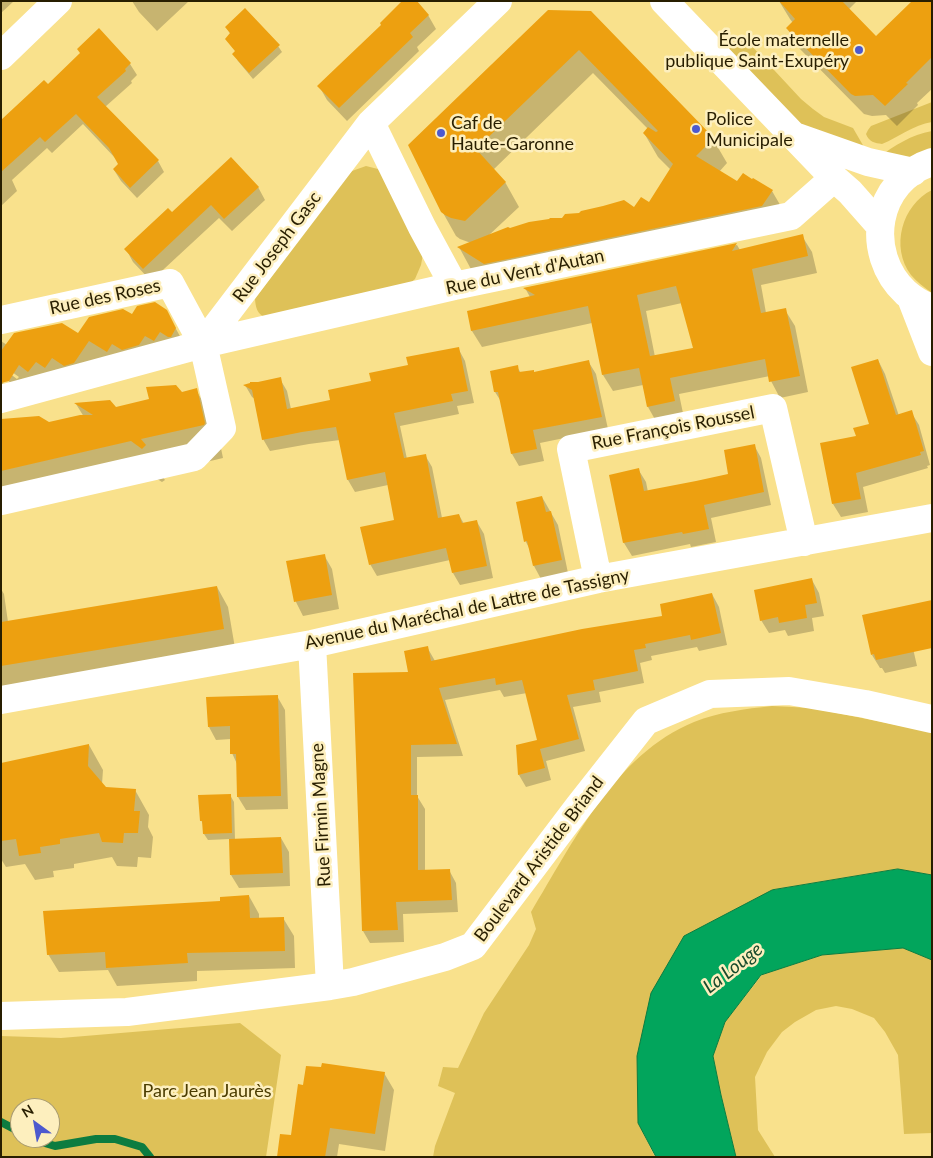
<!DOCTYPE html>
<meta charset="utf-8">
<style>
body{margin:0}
#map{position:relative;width:933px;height:1158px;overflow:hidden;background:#f9e18c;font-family:Lato,sans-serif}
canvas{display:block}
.frame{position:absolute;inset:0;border:2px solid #281e00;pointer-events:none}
.north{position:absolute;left:10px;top:1098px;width:50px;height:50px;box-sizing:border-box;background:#fdefbe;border:1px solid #a89b72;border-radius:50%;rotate:328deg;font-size:14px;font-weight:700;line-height:20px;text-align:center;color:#281e00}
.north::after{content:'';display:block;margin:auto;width:18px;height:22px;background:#4d59ce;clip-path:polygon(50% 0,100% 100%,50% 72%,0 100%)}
</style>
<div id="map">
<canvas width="933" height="1158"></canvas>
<div class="frame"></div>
<div class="north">N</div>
</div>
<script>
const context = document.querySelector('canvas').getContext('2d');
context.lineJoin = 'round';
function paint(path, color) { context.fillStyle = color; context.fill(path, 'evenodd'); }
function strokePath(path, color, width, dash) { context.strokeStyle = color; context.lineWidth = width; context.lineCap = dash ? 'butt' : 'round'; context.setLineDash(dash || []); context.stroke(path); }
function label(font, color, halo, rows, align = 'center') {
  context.font = font + ' Lato,sans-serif'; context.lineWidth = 5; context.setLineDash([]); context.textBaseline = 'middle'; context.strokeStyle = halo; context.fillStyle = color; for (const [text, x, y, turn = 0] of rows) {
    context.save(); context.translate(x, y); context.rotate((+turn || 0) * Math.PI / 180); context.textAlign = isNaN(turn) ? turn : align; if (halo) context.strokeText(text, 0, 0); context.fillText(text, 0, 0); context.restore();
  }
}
paint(new Path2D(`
 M739 39H743L748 42 801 99 813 109 824 117 853 128 864 147 806 128 795 119 728 50Z
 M932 102V122C913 125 899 137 882 144 875 143 869 142 866 134L868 130 871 126Z
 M932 131V152L917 158H878C895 145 911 135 932 131Z
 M366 166 378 169 385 176 423 254 421 265 415 279 402 290 270 320C259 315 256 312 255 299L342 181 352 171Z
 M932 190V293C924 287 917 282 911 275 890 247 902 205 932 190Z
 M772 706 812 708 932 732V875L898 869 772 890 638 1123 655 1157H433L435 1146 455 1093 438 1086 443 1067 458 1068 484 1013 529 945 536 929 531 912C573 843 615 754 694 722 719 712 745 709 772 706Z
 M903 948 932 960V1133L904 1134 898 1055 885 1032 874 1018 852 1009 836 1006 816 1010 795 1022 782 1032 767 1052 755 1077 758 1130 775 1157H736L721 1095 713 1056 725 1022 762 975 822 955Z
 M240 1023 281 1055 266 1157H1V1036L61 1038ZM20 1108H50V1138H20Z`), '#dec158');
const water = new Path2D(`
 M898 869 932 875V960L903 948 822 955 761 975 725 1022 713 1056 721 1095 736 1157H656L638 1123 637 1056 651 993 684 936 772 890Z`);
paint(water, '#02a55c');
strokePath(water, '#0d7c40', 1);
paint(new Path2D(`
 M1 1H14L1 13Z
 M132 1H189L157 31 139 12Z
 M779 1H857L848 10 876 38 932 1V89L917 103 918 105 897 126 886 115 872 116 864 114 799 48 787 28 793 23 790 19Z
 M590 12 713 139 727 163 719 172 737 183 772 191 786 215 472 271 459 247 471 243 460 239 456 236 442 211 409 145ZM593 73 648 129 644 133 658 157 671 170 649 204 635 208 563 219 488 236 519 207 505 182 493 170Z
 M428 15 436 29 417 47 419 51 347 121 327 100 319 86Z
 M226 27 278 46 282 52 253 79 238 61 234 54 236 52 226 39 231 35Z
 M99 30 130 64 137 75 131 81 132 83 105 107 158 161 164 172 137 198 121 181 114 170 120 164 117 160 83 124 52 153 47 148 12 180 17 191 1 206V122L48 86 81 54Z
 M258 187 265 200 232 231 219 218 151 281 133 262 126 249 172 214Z
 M802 236 812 252 817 273 761 285 766 313 785 310 795 326 808 392 780 398 771 381 770 376 679 394 684 418 657 423 648 407 643 385 613 391 603 375 592 323 482 347 472 331 468 312 530 297 525 288 737 245 740 250ZM682 303 695 348 655 357 646 311Z
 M166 311 186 347 10 383 7 377 1 386V341L7 345 78 334 132 316ZM5 367 19 377 17 379 5 370Z
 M458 348 465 361 474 403 457 406 459 414 400 426 407 459 425 455 432 467 442 518 459 515 464 524 477 522 484 534 493 578 460 585 453 573 450 560 377 576 370 564 395 521 388 485 355 492 348 480 340 440 309 444 270 451 263 439 255 399 252 397 245 385 280 379 287 391 291 409 332 401 409 366Z
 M878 360 885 374 899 416 911 412 919 425 930 465 927 466 928 468 863 487 868 512 841 517 833 504 857 437 870 425Z
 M588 361 596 374 608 429 540 443 544 461 519 466 512 454 502 403 495 392 517 367 521 373H534Z
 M196 390 216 424 223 458 160 473 165 480 162 482 151 475 1 509V435L84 417 76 404 115 409Z
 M754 445 761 458 771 505 711 518 716 542 691 547 690 544 632 556 624 543 610 476 638 469 646 482 648 492 730 475Z
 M542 497 558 525 568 573 541 579 534 566 530 550 526 542 517 503Z
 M324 555 332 569 339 609 303 616 296 602 288 562Z
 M812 580 819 593 824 616 812 618 814 631 788 636 785 630 769 633 761 620Z
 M217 587 228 607 235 648 1 689V589L4 594 8 622Z
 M712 594 719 607 727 645 699 651 697 647 651 656 652 660 640 663 644 683 599 692 601 702 573 707 585 751 546 761 551 780 526 787 519 775 518 746 539 741 527 693 504 697 500 690 445 700 463 756 417 757V796L425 809V871L449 870 456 883 458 912 403 914 404 942 370 943 363 931 410 673 427 647 435 661 664 617Z
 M907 622 917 666 885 673 882 668H880L872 655Z
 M277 696 285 710 288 809 246 810 238 797 237 764 232 753 231 739 216 740 209 727Z
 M89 745 103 770 102 784 105 788 135 790 149 815 148 827 153 837 151 858 138 857 137 867 117 866 112 857 74 864V868L53 871 54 877 35 880 25 864 6 867 1 859V764Z
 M230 795 234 802 235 840 281 838 289 852 290 886 239 888 231 875 230 839 208 840 204 834V826L201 820Z
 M249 896 259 914V919L283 918 294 936 295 968 197 971V981L117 986 108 970 59 972 48 954 222 903Z
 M384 1073 394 1090 385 1151 339 1144 337 1157H278L292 1137 304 1086Z`), '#0003');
strokePath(new Path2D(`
 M1 1122 20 1132
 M32 1138 38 1141 55 1146 96 1139H115L142 1147 150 1157`), '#0d7c40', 8);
paint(new Path2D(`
 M402 1H417L429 15 410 33 413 37 339 108 317 86 381 25 380 23Z
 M779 1H842L876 36 912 1H932V57L906 83 908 84 885 106 873 95 855 96 851 94 786 28 795 19Z
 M245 8 280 45 249 73 232 54 235 51 225 39 230 33 225 27Z
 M548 10 591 11 714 138 696 156 737 181 743 173 752 179 753 178 773 190 762 206 484 264 457 247 508 227 510 228 529 222 549 219 550 218H562L565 214 579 213 581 211 603 206 624 200 634 207 641 197 649 202 673 164 643 133 648 127 656 132 658 131 579 50 476 149 506 182 465 221 451 218 445 215 441 212 408 145Z
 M99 28 131 63 125 69 126 71 97 97 159 160 130 188 113 169 118 164 109 148 76 114 45 142 40 137 1 172V120L44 80 48 84 80 53 77 49Z
 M231 157 259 187 224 219 211 205 143 269 124 249 168 208 172 212Z
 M803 234 808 256 752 269 761 313 786 308 800 376 769 382 765 359 670 378 675 401 647 407 639 368 602 375 588 306 471 331 467 311 535 295 523 288 737 243 732 251ZM676 286 693 348 650 356 637 295Z
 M155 302 167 310 176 328 171 337H168L160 332 154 341 145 336 139 345 122 350 112 344 107 352 89 341 74 363 64 366 52 358 45 368 36 362 28 372 19 365 9 381 1 383V351L14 333 62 323 78 333 89 317 123 309 132 314 137 306Z
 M459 347 468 391 451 394 453 401 394 413 404 458 426 454 438 518 459 514 462 523 477 520 487 566 452 573 446 548 369 565 360 527 394 520 385 472 347 480 336 427 302 432 262 440 252 390 243 385 250 383V382H258L281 377 287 409 330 400 328 390 371 381 369 373 408 365 406 357Z
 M878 359 896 415 912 410 924 451 920 452 921 455 856 473 861 499 832 504 820 443 856 436 853 428 869 424 851 367Z
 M589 360 602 417 533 430 537 449 511 454 498 392H494L490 371 518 365 519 372 534 370V372Z
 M176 385 182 392 197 388 205 423 204 425 141 439 146 445 142 449 131 441 1 471V419L39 416 49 422 80 415H93L74 403 110 400 116 407 149 399 146 387Z
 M755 444 764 492 704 505 709 529 683 534 682 532 623 543 609 475 639 468 644 491 696 481 728 474 724 450Z
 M542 496 546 512 551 511 562 560 533 566 527 541 524 542 516 502Z
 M325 554 332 595 294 602 286 561Z
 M812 578 817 603 805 605 807 618 779 623 778 617 760 621 754 590Z
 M217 586 224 629 1 666V622Z
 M712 593 721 633 691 640 690 635 645 644 646 648 634 650 638 671 593 680 595 690 567 695 579 739 540 749 545 768 518 775 516 745 537 740 522 680 496 685 495 678 439 688 457 744 411 745V795H418V870L450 869 452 900 396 902 398 930 362 931 353 673 408 672 404 651 428 646 431 661 582 629 662 616 660 604Z
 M932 600V648L876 660 874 654 871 655 862 615Z
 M278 695 281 796 237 797 236 754H230V726L208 727 206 697Z
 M89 744 88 766 106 787 136 789 134 811H140L138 833H124L123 843 102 842 99 833 60 839V844L40 847 41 853 19 856 16 839 1 841V763Z
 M231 794 232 833 203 834 202 821H200L198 795Z
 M281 837 283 873 230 875 229 839Z
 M249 895 250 918 284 917 285 951 187 953 188 963 106 968 105 952 47 955 43 911 220 901V897Z
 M322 1063 385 1072 375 1134 330 1128 325 1157H277L280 1134 291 1135 298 1084 303 1085 306 1066 321 1067Z`), '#eda010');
strokePath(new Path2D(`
 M664 1 834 178 850 192 880 226
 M1 56 58 1
 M371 123 422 227 454 286
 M797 137 868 162 913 172
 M932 162C875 180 863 253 906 293 913 299 922 305 932 308
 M911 298 932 352
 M1 320 170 283 203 344 222 428 194 457 1 501
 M203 344 371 123 498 1
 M1 399 203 344 454 286 791 216 834 178
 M598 579 571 449 773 408 804 542
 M312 644 330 986
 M1 700 312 644 598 579 932 518
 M1 1016 127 1012 330 986 353 982 445 957 473 946 579 806 646 721 710 694 789 691 865 704 932 719`), '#fff', 28);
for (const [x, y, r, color] of [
 [859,50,5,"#4d59ce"],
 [696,129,5,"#4d59ce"],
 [441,133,5,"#4d59ce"]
]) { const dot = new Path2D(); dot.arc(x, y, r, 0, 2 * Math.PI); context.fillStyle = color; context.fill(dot); strokePath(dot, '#fdefbe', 2); }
label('18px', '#281e00', '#fdefbe', [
 ["École maternelle",849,40,"right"],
 ["publique Saint-Exupéry",849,61,"right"],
 ["Police",706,119],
 ["Municipale",706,140],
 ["Caf de",451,123],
 ["Haute-Garonne",451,144]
], 'left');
label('18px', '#281e00', '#fdefbe', [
 ["Rue Joseph Gasc",277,247,-53],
 ["Rue du Vent d'Autan",525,272,-12],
 ["Rue des Roses",105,297,-12],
 ["Rue François Roussel",673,428,-11],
 ["Avenue du Maréchal de Lattre de Tassigny",467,609,-12],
 ["Rue Firmin Magne",321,815,-93],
 ["Boulevard Aristide Briand",539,859,-53]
]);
label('18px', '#4b3c00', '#fdefbe', [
 ["Parc Jean Jaurès",207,1091]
]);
label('italic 19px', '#184b2d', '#fdefbe', [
 ["La Louge",733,968,-38]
]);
</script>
